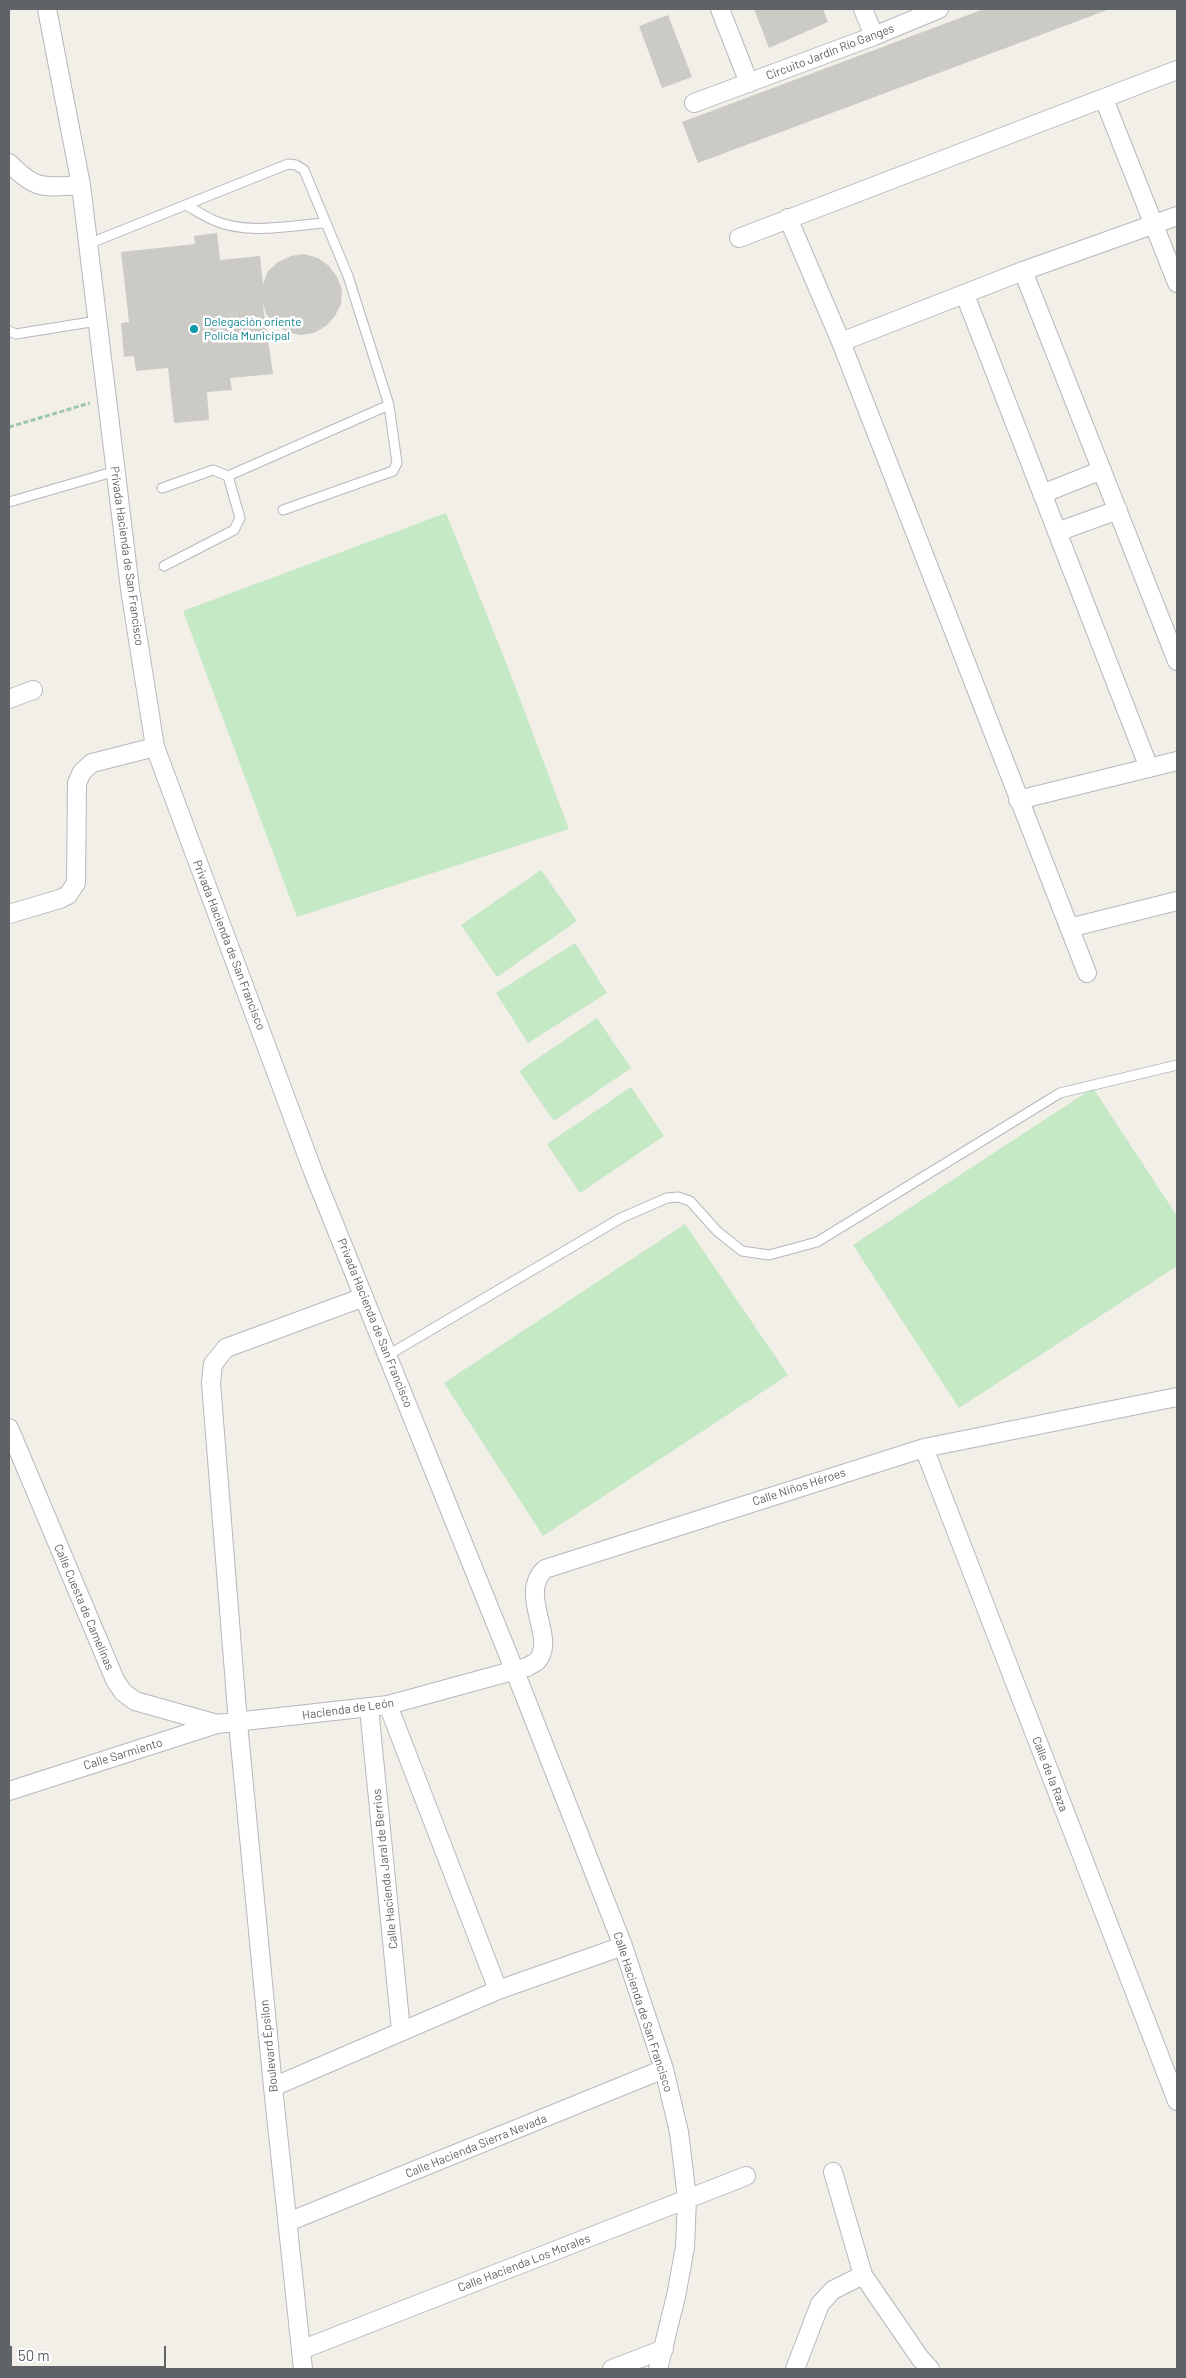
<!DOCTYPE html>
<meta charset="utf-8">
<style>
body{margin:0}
#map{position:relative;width:1186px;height:2378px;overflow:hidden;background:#f1efe8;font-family:Barlow,sans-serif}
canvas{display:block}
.frame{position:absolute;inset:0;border:10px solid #5f6368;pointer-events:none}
.scale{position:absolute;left:10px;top:2346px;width:156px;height:22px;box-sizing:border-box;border:2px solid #5f6368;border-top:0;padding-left:6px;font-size:15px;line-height:18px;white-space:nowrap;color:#5f6368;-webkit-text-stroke:4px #fff;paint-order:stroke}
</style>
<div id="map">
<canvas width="1186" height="2378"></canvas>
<div class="frame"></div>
<div class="scale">50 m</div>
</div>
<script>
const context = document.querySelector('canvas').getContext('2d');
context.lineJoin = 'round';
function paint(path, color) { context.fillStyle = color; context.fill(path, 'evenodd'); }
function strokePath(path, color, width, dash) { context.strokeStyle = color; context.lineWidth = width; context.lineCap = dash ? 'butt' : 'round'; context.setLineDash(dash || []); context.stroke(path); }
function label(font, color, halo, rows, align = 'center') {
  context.font = font + ' Barlow,sans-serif'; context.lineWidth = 5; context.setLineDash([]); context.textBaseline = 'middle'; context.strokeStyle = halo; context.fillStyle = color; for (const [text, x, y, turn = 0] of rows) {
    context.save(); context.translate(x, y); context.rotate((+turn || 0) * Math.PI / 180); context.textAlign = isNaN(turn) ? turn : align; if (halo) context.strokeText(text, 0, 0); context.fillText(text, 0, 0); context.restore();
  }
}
paint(new Path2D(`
 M446 513 507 665 569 829 297 917 183 611Z
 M541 870 577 921 497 977 461 925Z
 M575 943 607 993 528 1043 496 993Z
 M597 1018 631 1068 554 1121 519 1071Z
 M631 1087 664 1136 580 1193 547 1144Z
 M1093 1088 1177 1216V1266L959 1408 853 1245Z
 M685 1224 788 1375 543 1536 444 1383Z`), '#c5e8c5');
paint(new Path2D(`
 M754 9H823L828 22 769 48Z
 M984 9H1110L698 163 682 122Z
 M668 15 692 77 662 88 639 26Z
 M217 233 220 260 260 256 263 284 268 271 278 262 291 256 304 254 318 258 329 266 337 277 342 290 341 304 335 316 326 326 314 333 300 335 287 332 275 324 266 314 262 300 273 374 230 378 232 390 207 392 209 420 174 423 168 368 136 371 134 356 124 357 121 323 129 322 121 252 195 244 194 236Z`), '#cccac5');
const service = new Path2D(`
 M186 205C195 210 204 216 213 220 246 235 289 226 324 223
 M88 244 288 164 296 165 304 170 348 276 389 405 397 463 393 471 283 510
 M9 331 16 334 97 321
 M228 476 389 405
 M162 488 213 470 228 476 240 518 234 530 164 566
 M9 502 116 471
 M388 1355 621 1218 667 1198 678 1197 690 1201 717 1231 742 1251 769 1255 817 1242 1060 1093 1177 1065`);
const minor = new Path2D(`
 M47 9 81 185 130 589 155 747 314 1174 514 1669 623 1946 664 2069 679 2132 687 2198 685 2247 676 2296 658 2369
 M720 9 749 83
 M863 9 874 36
 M1104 99 1177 283
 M694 103 874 36 939 9
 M9 163C37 191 43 187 81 185
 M788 218 841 342 1087 973
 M739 238 1177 70
 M1023 271 1177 661
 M965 295 1149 768
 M841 342 1023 271 1177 216
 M1042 494 1102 470
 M1057 532 1118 510
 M9 699 33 690
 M1018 800 1177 761
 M9 914 60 899 68 895 76 883 77 783 82 772 92 763 155 747
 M1069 928 1177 901
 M9 1428 115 1680 123 1692 135 1701 217 1724
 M924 1448 1177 2101
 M388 1705 498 1990
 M369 1708 401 2031
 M9 1791 217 1724 388 1705 527 1667C530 1665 535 1663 537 1661 558 1638 517 1595 545 1569L924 1448 1177 1397
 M273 2087 498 1990 623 1946
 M833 2172 863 2275 920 2358 930 2369
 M288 2222 664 2069
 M301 2350 746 2176
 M303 2369 273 2087 238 1723 211 1383 213 1364 226 1348 364 1297
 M612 2369 664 2349
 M795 2369 820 2304 833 2290 863 2275`);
strokePath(service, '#b5b8bc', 11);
strokePath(minor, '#b5b8bc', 20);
strokePath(new Path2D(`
 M9 427 90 403`), '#9cc7a9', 3, [5, 2.5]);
strokePath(service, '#fff', 9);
strokePath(minor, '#fff', 18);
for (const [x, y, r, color] of [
 [194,329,5,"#0f9aa8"]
]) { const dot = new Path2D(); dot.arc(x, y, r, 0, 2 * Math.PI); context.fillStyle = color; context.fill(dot); strokePath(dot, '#fff', 2); }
label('12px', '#5f6368', '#fff', [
 ["Circuito Jardín Río Ganges",830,52,-21],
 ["Privada Hacienda de San Francisco",127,556,82],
 ["Privada Hacienda de San Francisco",229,945,69],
 ["Privada Hacienda de San Francisco",375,1323,68],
 ["Calle Niños Héroes",799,1487,-18],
 ["Calle Cuesta de Camelinas",84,1607,67],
 ["Hacienda de León",348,1709,-8],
 ["Calle Sarmiento",123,1754,-17],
 ["Calle de la Raza",1050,1774,69],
 ["Calle Hacienda Jaral de Berrios",385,1869,-96],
 ["Calle Hacienda de San Francisco",643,2012,72],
 ["Boulevard Épsilon",269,2046,-96],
 ["Calle Hacienda Sierra Nevada",476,2146,-22],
 ["Calle Hacienda Los Morales",524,2263,-21]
]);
label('12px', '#0d838f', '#fff', [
 ["Delegación oriente",204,322],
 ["Policía Municipal",204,336]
], 'left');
</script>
